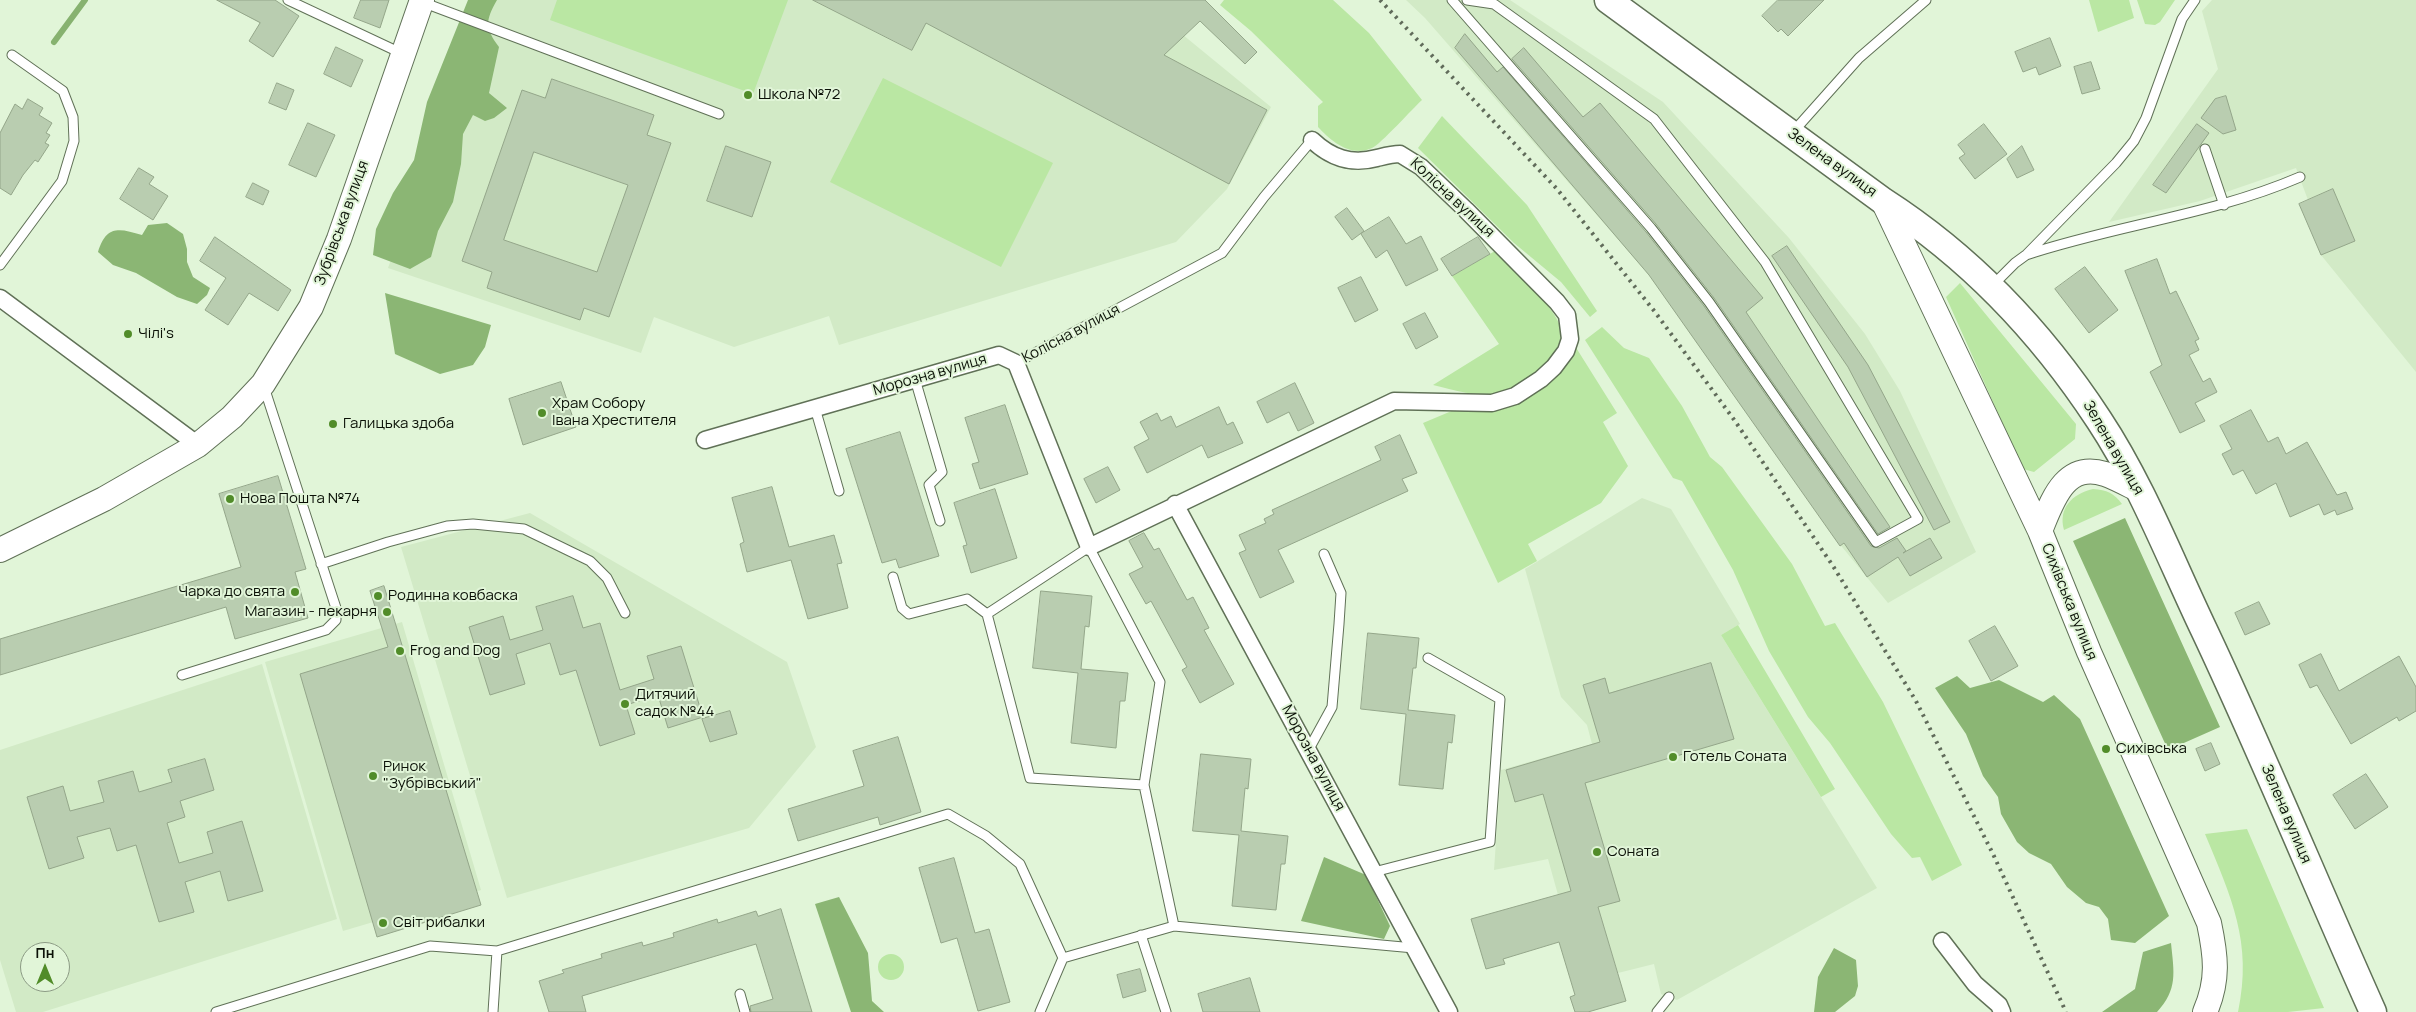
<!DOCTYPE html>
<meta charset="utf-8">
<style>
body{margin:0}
#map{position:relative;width:2416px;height:1012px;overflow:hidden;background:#e1f5d8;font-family:Manrope,sans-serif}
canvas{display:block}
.north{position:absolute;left:20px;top:942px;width:50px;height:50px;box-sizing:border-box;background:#e1f5d8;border:1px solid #8b9a84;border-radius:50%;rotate:0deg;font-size:14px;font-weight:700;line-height:20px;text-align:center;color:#0b1107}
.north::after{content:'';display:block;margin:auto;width:18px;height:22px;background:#518c29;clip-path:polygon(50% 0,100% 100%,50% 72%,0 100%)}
</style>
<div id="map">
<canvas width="2416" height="1012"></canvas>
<div class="north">Пн</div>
</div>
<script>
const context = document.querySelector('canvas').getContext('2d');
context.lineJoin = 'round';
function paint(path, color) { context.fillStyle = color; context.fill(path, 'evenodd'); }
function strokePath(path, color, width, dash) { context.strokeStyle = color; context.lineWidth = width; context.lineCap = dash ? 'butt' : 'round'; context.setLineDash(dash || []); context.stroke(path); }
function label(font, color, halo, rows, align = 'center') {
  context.font = font + ' Manrope,sans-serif'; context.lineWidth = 4; context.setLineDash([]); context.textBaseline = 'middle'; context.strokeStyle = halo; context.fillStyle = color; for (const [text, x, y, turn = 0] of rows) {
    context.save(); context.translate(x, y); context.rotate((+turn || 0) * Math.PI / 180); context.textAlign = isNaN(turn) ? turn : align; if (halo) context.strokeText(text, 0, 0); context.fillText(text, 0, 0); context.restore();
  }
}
paint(new Path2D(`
 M486 0H1178L1166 21 1271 107 1227 189 1176 242 839 345 829 316 734 347 654 317 641 353 388 268Z
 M1406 0H1510L1663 102 1789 238 1865 334 1900 391 1976 552 1888 603 1838 542 1649 275 1425 18Z
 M2212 0H2416V372L2321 255 2299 204 2308 200 2296 168 2200 201 2109 222 2218 69 2202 11Z
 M1642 498 1671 509 1740 624 1721 635 1877 888 1677 1000 1661 994 1654 964 1618 973 1598 908 1577 910 1560 902 1548 859 1494 870 1501 770 1592 744 1587 725 1561 697 1525 569Z
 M530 513 787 662 816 747 749 828 507 898 401 547Z
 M402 622 481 890 343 931 265 662Z
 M262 664 337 919 43 1012H16L0 960V750ZM30 952H60V982H30Z`), '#d2eac6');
paint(new Path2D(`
 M557 0H788L753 94 550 20Z
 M1224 0H1333L1369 33 1422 100C1413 108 1380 145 1372 148 1351 158 1331 141 1318 127V106L1323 102 1251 31 1220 5Z
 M2089 0H2129L2134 18 2098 32Z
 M2137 0H2175L2160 22 2155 25 2145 24Z
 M883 78 1053 163 1001 267 830 182Z
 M1442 116 1527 205 1597 311 1590 317 1561 282 1514 243 1418 148Z
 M1495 251C1512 267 1556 307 1561 329 1563 343 1554 353 1546 363 1509 408 1483 397 1433 385L1499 344 1452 276Z
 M1960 283 2076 424 2075 439 2034 472 2023 469 1946 297Z
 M1602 327 1624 348 1649 358 1682 406 1710 457 1722 467 1792 564 1825 626 1835 623 1883 702 1962 865 1932 881 1920 857 1912 858 1891 834 1830 743 1808 717 1769 651 1733 570 1682 481 1673 478 1585 340Z
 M1575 346 1617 413 1603 422 1628 466 1601 503 1528 544 1537 561 1498 583 1423 423 1454 410 1479 411 1510 406 1552 378Z
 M2093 489C2107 490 2114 493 2122 504L2064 530C2058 508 2072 494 2093 489Z
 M1738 625 1835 789 1821 797 1721 635Z
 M2247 829 2324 1008 2288 1012H2238C2253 942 2231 897 2205 834Z
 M878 967a13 13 0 1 1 26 0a13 13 0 1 1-26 0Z`), '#bae7a3');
paint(new Path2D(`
 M468 0H497C485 21 485 28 499 47L489 93 507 108 494 118 485 121 473 115 463 134 461 164 453 202 438 231 431 257 410 269 373 255 376 229 393 193 414 160 427 102Z
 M167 223 183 234 187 249V262L193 277 210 288 207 295 197 304 177 297 136 273 113 265 98 252C106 225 119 228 142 235L148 225Z
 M385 293 491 325 485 347 473 365 440 374 395 354Z
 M2125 518 2220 727 2168 750 2073 541Z
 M1957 676 1970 688 1999 680 2043 702 2054 695 2080 719 2169 916 2135 943 2111 940 2108 919 2099 907 2086 903 2067 887 2051 864 2029 853 2017 842 2001 814 1998 797 1983 776 1966 734 1935 688Z
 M1324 857 1366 875 1390 926 1384 939 1301 921Z
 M839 897 868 953 872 1001 884 1012H851L815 904Z
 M2171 943C2174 973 2178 989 2157 1012H2102L2135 989 2143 952Z
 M1834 948 1856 960 1858 986 1855 996 1835 1012H1814L1818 977Z`), '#8bb674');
strokePath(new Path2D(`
 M54 42 85 0`), '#87b270', 6);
const building = new Path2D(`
 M217 0H275L299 16 273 57 249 41 260 23Z
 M361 0H389L380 28 354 18Z
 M813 0H1205L1257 52 1245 64 1200 21 1164 55 1267 110 1229 184 926 23 912 50Z
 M1778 0H1824L1788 36 1781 29 1778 32 1762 16Z
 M1465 34 1497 72 1503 67 1646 232 1704 306 1871 546 1879 548 1897 538 1906 551 1903 553 1930 538 1942 558 1910 576 1898 557 1867 577 1844 543 1840 546 1649 275 1455 48Z
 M2050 38 2061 66 2039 75 2036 67 2023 72 2015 52Z
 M336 47 363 60 351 87 324 74Z
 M1524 48 1583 117 1600 103 1763 298 1746 312 1890 527 1878 534 1714 298 1656 224 1512 59Z
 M2091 62 2100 89 2082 94 2074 67Z
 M552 79 654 115 647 135 671 143 609 317 584 308 580 320 487 288 492 272 462 261 522 90 545 98ZM534 152 628 185 597 272 504 240Z
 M277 83 294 90 286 110 269 103Z
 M2226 96 2236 130 2223 134 2201 118 2215 99Z
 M28 99 43 108 39 115 52 123 46 133 50 135 45 143 49 145 38 162 35 160 23 175 11 195 0 188V133L15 104 22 109Z
 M308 123 335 135 316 177 289 165Z
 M1984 124 2007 154 1975 179 1959 158 1965 154 1958 145Z
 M2197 124 2209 133 2166 193 2153 185Z
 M726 146 771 162 752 217 707 201Z
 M2022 146 2034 170 2017 178 2007 159Z
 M139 168 154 177 149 184 168 196 153 220 120 199Z
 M253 183 269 191 263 205 246 197Z
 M2333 189 2355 241 2321 255 2299 204Z
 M1347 208 1364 231 1352 240 1335 217Z
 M1389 217 1406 244 1421 236 1438 270 1406 286 1387 250 1376 258 1361 234Z
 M215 237 291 290 278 311 249 293 228 325 205 310 226 278 200 261Z
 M1478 237 1490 254 1452 276 1441 259Z
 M1787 246 1868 365 1950 522 1934 530 1848 367 1772 256Z
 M2157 259 2170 294 2176 291 2199 339 2195 341 2199 350 2189 355 2203 382 2210 378 2217 392 2195 403 2205 421 2180 433 2150 372 2162 365 2125 271Z
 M2085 267 2118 310 2089 333 2055 289Z
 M1361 277 1378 310 1355 322 1338 288Z
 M1425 313 1438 337 1416 349 1403 324Z
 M561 382 576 427 523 445 509 399Z
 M1295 383 1314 423 1298 431 1289 412 1267 423 1257 402Z
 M1005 405 1028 474 980 489 972 464 979 462 965 418Z
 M1219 407 1227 425 1233 422 1243 443 1208 458 1202 445 1147 473 1134 447 1149 439 1140 422 1157 413 1161 421 1171 416 1176 427Z
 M2251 410 2268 442 2278 437 2286 454 2307 442 2337 495 2346 492 2353 509 2337 515 2335 510 2324 515 2319 504 2290 517 2276 483 2256 494 2243 470 2233 475 2222 454 2232 449 2220 426Z
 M900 432 939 556 899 568 896 559 882 563 846 449Z
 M1400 435 1417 473 1402 479 1408 491 1278 550 1294 582 1260 598 1239 553 1246 550 1239 535 1266 523 1264 519 1274 514 1272 510 1381 460 1375 447Z
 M1108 467 1120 490 1096 503 1084 479Z
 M278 476 306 569 295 572 308 618 235 639 226 607 0 675V639L241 567 219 494Z
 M772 487 789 547 834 535 842 563 837 564 848 608 808 619 791 560 747 572 740 544 744 542 732 498Z
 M995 489 1017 558 971 573 963 546 967 545 954 503Z
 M1144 533 1154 550 1159 548 1187 600 1193 597 1209 628 1204 630 1234 684 1200 703 1182 670 1187 667 1151 601 1146 604 1129 574 1143 567 1129 541Z
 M384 586 481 905 377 937 300 674 388 647 370 591Z
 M1041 591 1092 596 1089 627 1085 626 1081 669 1128 673 1125 701H1120L1116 748 1071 743 1078 673 1033 668Z
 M573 596 583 628 600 623 620 690 654 679 647 656 681 646 703 717 668 728 658 695 626 705 635 734 600 746 576 670 560 675 550 643 516 654 525 684 490 695 469 627 503 616 510 640 543 630 536 607Z
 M2259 602 2270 624 2245 635 2235 613Z
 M1995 626 2018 666 1991 681 1969 641Z
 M1368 633 1419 638 1416 668H1413L1408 710 1455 715 1452 743 1448 742 1443 789 1399 785 1406 714 1361 709Z
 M2321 654 2339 691 2399 656 2416 687V711L2399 721 2397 717 2351 744 2317 685 2310 688 2299 665Z
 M1711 663 1734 739 1585 783 1620 901 1598 907 1626 1001 1588 1012H1575L1570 997 1575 995 1559 942 1503 959 1505 964 1486 969 1471 919 1571 891 1543 794 1515 802 1506 770 1600 742 1583 685 1605 678 1609 693Z
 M730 711 737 734 710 742 702 719Z
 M898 737 921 812 880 825 878 817 798 841 788 809 864 786 853 751Z
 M2211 743 2220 764 2205 771 2196 749Z
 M1201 754 1251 759 1248 789 1245 788 1241 831 1288 836 1285 864H1281L1276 910 1232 906 1239 835 1193 831Z
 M205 759 214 790 180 801 185 817 167 823 179 863 213 853 207 832 242 821 263 891 228 901 220 871 185 882 194 912 159 922 136 845 117 851 110 828 77 837 84 858 49 869 27 797 63 786 70 811 104 802 98 781 133 771 139 792 172 782 168 770Z
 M2366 774 2388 807 2355 829 2333 795Z
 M954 858 975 933 989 929 1010 1002 978 1011 957 938 941 943 919 868Z
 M781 909 812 1012H751L750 1006 773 999 756 944 582 996 586 1012H549L539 981 564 973 562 970 602 958 601 954 642 942 643 946 674 937 673 933 717 919 718 923 756 911 758 916Z
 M1140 969 1146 991 1123 998 1117 975Z
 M1250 978 1260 1012H1203L1198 994Z`);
paint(building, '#b9cdb0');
strokePath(building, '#94a68a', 1);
const lane = new Path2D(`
 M288 0 403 54
 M1452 0 1651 228 1709 302 1876 542 1918 519 1765 262 1654 119 1494 4 1467 0
 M422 2 719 114
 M1793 132 1859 58 1926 0
 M2205 149 2224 205
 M2027 254 2116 163 2134 141 2146 118 2182 19 2195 0
 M0 265 62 181 74 141 73 117 63 91 12 55
 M1992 286 2015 263 2026 255C2116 225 2212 215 2300 177
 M1016 363 1222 253 1264 197 1312 140
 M915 379 942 472 929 485 940 521
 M815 408 839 491
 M321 564 388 542 447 526 473 524 524 529 590 561 607 578 625 613
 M893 577 902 608 909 614 967 599 987 614
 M182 675 326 630 336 620V608L264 387
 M1309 749 1332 707 1339 624 1341 593 1324 554
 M1144 785 1160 682 1089 547 987 614 1030 778 1144 785 1174 926 1414 948
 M1374 872 1490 842 1500 699 1428 658
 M1141 935 1166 1012
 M740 994 745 1012
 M216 1012 430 946 497 951 948 814 986 836 1020 864 1063 958 1174 926
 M493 1012 497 951
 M1040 1012 1063 958
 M1657 1012 1669 997`);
const street = new Path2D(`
 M0 298 198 445
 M705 440 999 355 1016 363 1089 547 1394 401 1492 403 1515 396 1541 379 1554 367 1566 351 1570 339 1567 315 1557 302 1466 210 1421 167 1400 154C1392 154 1385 156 1377 158 1351 165 1331 158 1312 140
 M1175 504 1449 1012
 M1942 941 1975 984 1999 1005 2002 1012`);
const secondary = new Path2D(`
 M1883 201 2040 531 2089 652 2209 923C2216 956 2219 980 2205 1012
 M2040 531C2052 502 2064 461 2105 474 2116 478 2127 484 2137 489
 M0 550 104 499 198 445 232 417 263 384 311 307 339 239 422 0`);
const primary = new Path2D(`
 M1608 0 1883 201C1970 257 2042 333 2099 420 2142 485 2171 561 2205 632 2264 757 2316 885 2373 1012`);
strokePath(lane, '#607157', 11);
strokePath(street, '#607157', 19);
strokePath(secondary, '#607157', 26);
strokePath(primary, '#607157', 29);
strokePath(lane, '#fff', 9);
strokePath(street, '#fff', 16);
strokePath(secondary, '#fff', 24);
strokePath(primary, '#fff', 26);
strokePath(new Path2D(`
 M1380 0 1557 189 1655 312 1735 421 1833 566 1916 701 1993 854 2066 1012`), '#606b5a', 4, [2.5, 5]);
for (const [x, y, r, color] of [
 [748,95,5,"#518c29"],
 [128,334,5,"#518c29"],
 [542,413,5,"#518c29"],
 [333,424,5,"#518c29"],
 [230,499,5,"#518c29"],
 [295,592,5,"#518c29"],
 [378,596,5,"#518c29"],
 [387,612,5,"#518c29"],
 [400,651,5,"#518c29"],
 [625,704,5,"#518c29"],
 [2106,749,5,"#518c29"],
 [1673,757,5,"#518c29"],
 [373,776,5,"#518c29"],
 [1597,852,5,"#518c29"],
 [383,923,5,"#518c29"]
]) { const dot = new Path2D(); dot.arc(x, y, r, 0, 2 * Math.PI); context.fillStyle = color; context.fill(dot); strokePath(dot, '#e1f5d8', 2); }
label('15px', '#0b1107', '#e1f5d8', [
 ["Школа №72",758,95],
 ["Чілі's",138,334],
 ["Храм Собору",552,404],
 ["Івана Хрестителя",552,421],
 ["Галицька здоба",343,424],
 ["Нова Пошта №74",240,499],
 ["Чарка до свята",285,592,"right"],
 ["Родинна ковбаска",388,596],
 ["Магазин - пекарня",377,612,"right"],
 ["Frog and Dog",410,651],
 ["Дитячий",635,695],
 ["садок №44",635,712],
 ["Сихівська",2116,749],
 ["Готель Соната",1683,757],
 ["Ринок",383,767],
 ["\"Зубрівський\"",383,784],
 ["Соната",1607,852],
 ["Світ рибалки",393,923]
], 'left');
label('15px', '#0b1107', '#e1f5d8', [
 ["Зелена вулиця",1832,163,36],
 ["Колісна вулиця",1452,198,43],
 ["Зубрівська вулиця",342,223,-70],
 ["Колісна вулиця",1071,334,-28],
 ["Морозна вулиця",930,375,-16],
 ["Зелена вулиця",2113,448,60],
 ["Сихівська вулиця",2069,602,68],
 ["Морозна вулиця",1313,758,62],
 ["Зелена вулиця",2286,814,67]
]);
</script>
